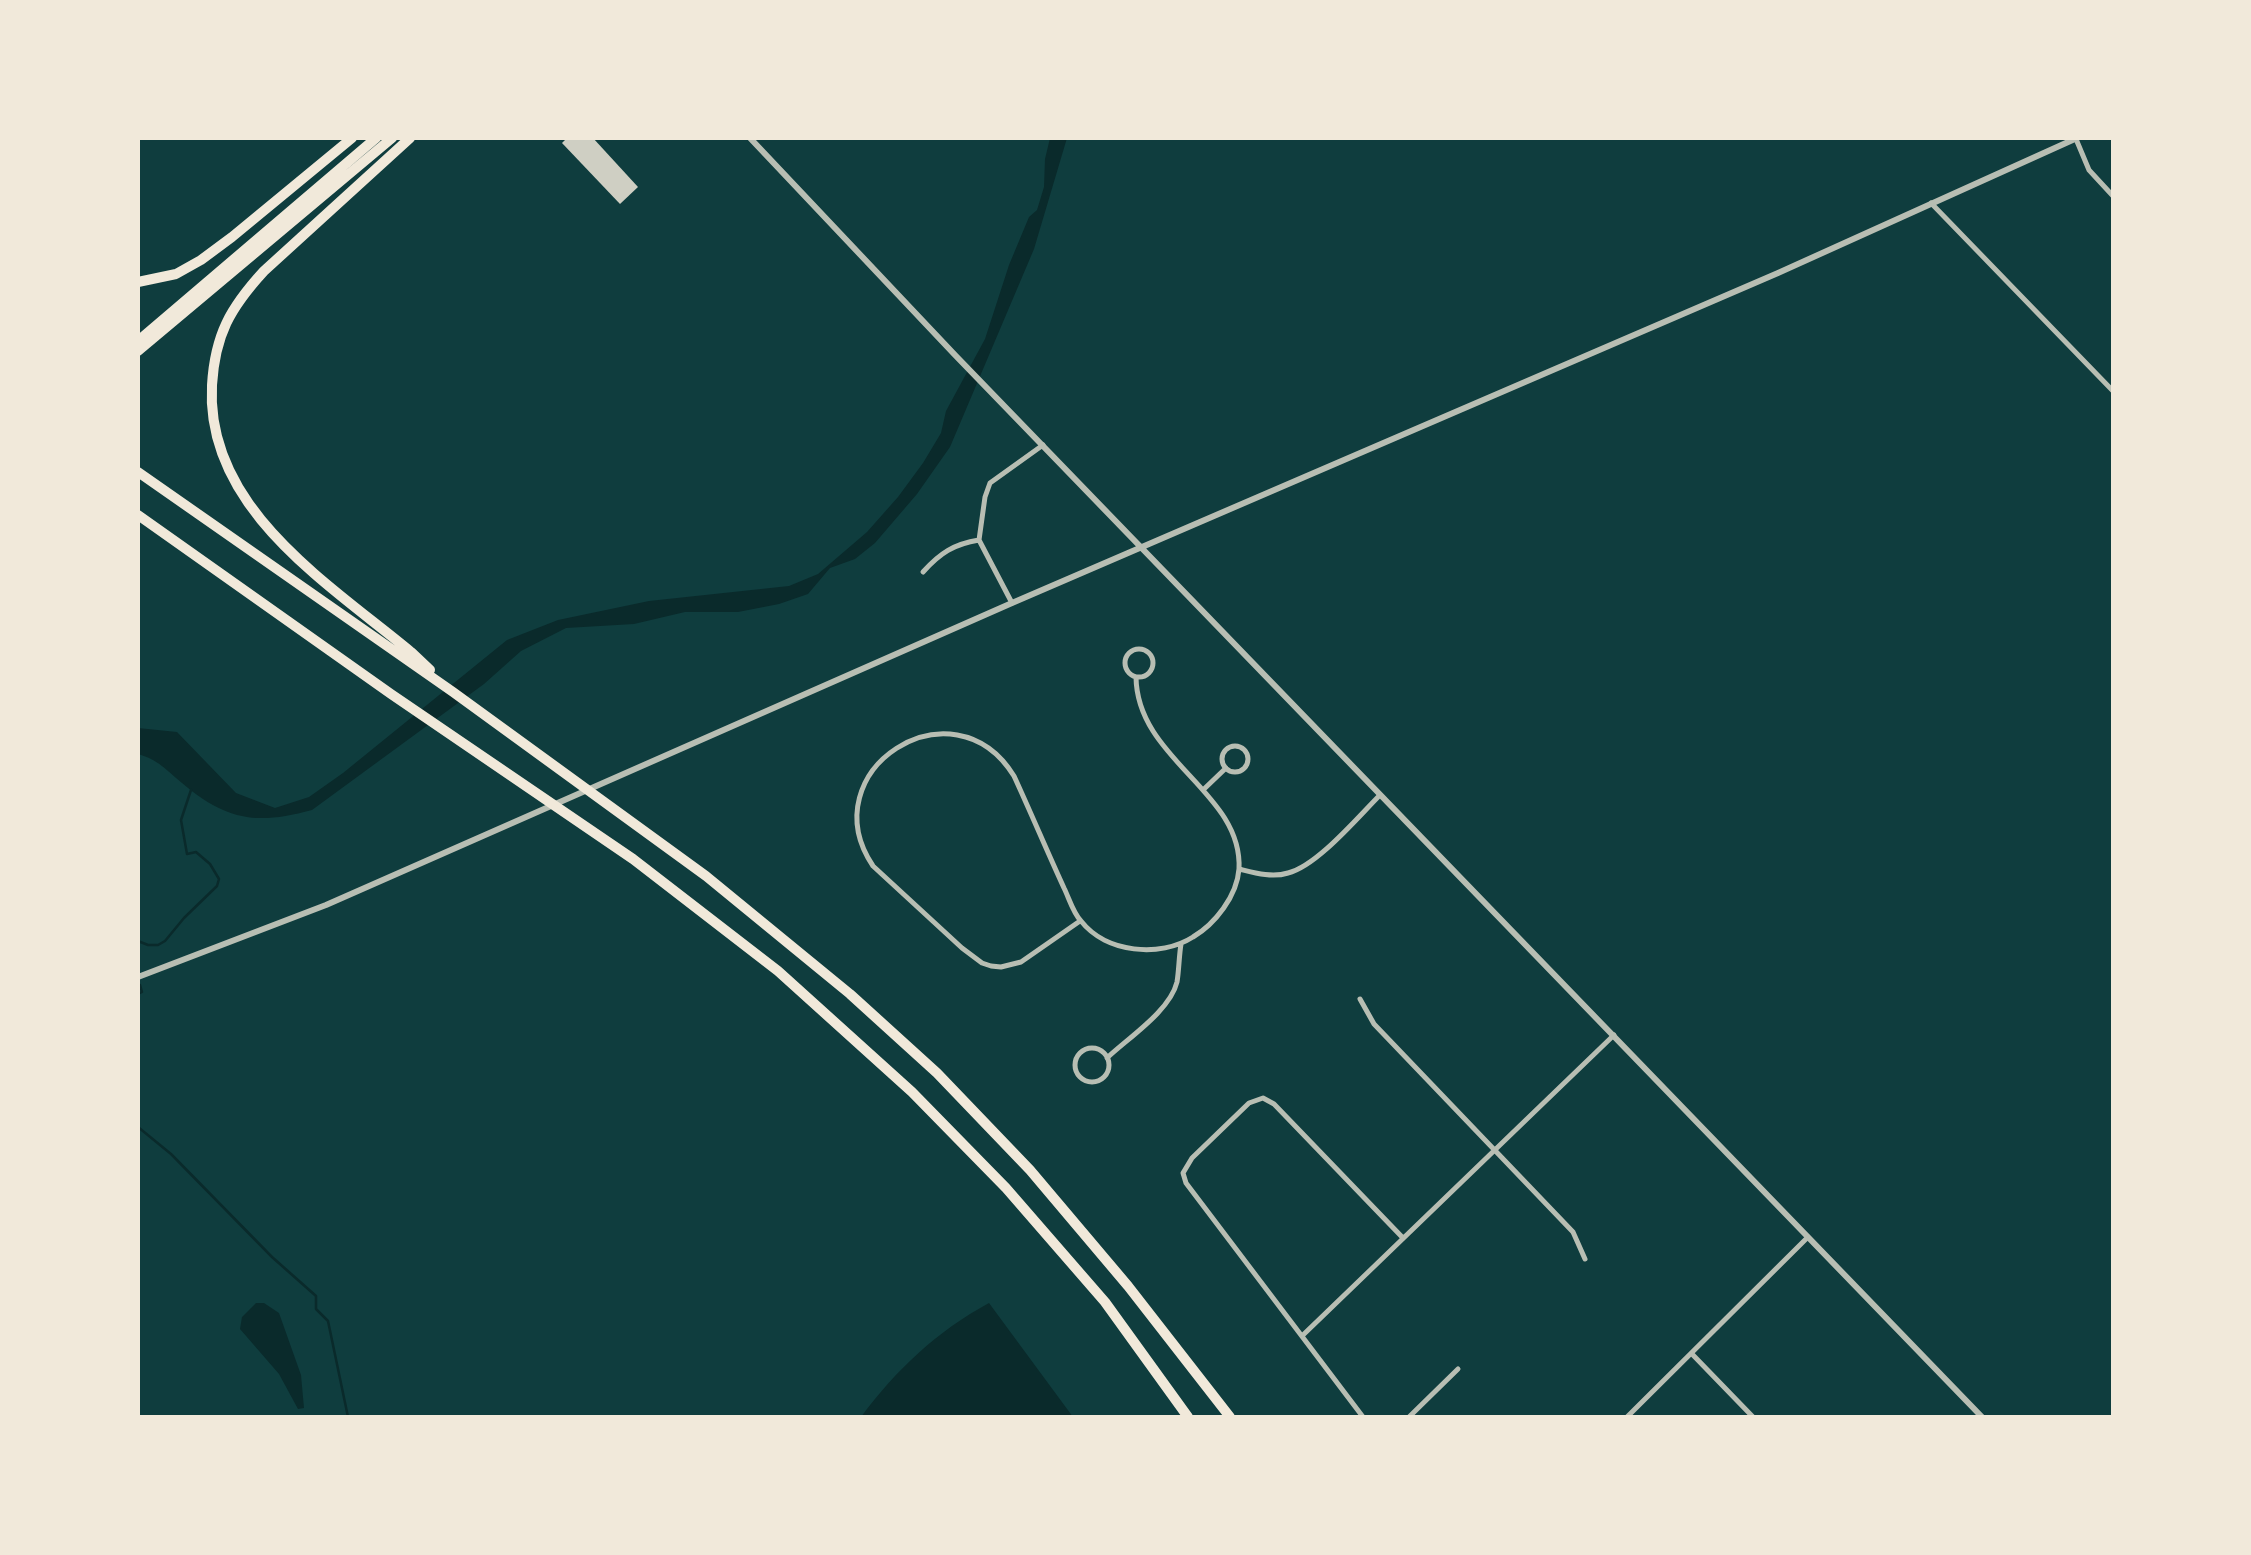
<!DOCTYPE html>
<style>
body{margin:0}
#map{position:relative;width:2251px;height:1555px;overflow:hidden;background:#0f3d3e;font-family:"PT Sans Narrow",sans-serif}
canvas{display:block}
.frame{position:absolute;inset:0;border:140px solid #f1e9da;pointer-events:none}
</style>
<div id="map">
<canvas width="2251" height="1555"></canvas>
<div class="frame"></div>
</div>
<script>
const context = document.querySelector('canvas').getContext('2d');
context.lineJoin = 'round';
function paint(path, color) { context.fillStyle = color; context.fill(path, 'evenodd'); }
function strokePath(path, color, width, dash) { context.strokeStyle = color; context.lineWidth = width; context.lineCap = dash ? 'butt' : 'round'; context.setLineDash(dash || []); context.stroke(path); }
paint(new Path2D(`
 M1050 138H1067L1034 249 950 447 917 494 875 543 855 559 830 568 808 594 779 604 738 612H685L634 624 566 628 521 651 484 684 312 810C257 825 227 821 182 783 166 770 159 760 138 754V728L177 732 236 793 275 808 309 797 343 773 507 640 558 620 649 601 789 586 818 574 867 532 898 497 923 463 941 433 946 411 985 339 1009 265 1029 217 1037 210 1044 187 1045 159Z
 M256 1303H264L279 1313 301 1375 304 1408 298 1409 279 1374 240 1329 242 1317Z
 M989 1303 1073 1417H861C896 1370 937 1331 989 1303Z`), '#0a2a2b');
strokePath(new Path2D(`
 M138 941 148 945H158L165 941 184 918 217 886 219 879 210 864 196 852 187 854 181 820 191 790
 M138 994 142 992 140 985
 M138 1127 171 1154 272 1257 316 1296V1309L328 1321 348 1417`), '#0a2a2b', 2.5);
paint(new Path2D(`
 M567 138H593L638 187 620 204 562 143Z`), '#cfcfc3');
strokePath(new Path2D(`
 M2076 139 2089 170 2113 196
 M1931 203 2113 391
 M979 540 985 497 990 483 1043 445
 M923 572C940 553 954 544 979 540L1012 603
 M1125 663a14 14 0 1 1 28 0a14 14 0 1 1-28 0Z
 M1222 759a13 13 0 1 1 26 0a13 13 0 1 1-26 0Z
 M1203 790 1226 768
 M1239 869C1255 873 1272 878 1288 873 1317 866 1358 817 1380 795
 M1080 921 1021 962 1001 967 991 966 982 963 962 948 873 866C809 771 953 677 1014 776 1031 813 1047 851 1064 888 1069 898 1073 913 1081 921 1106 953 1160 958 1193 937 1215 924 1237 896 1239 869 1243 792 1137 760 1136 677
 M1360 999 1374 1024 1573 1232 1585 1259
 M1075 1065a17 17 0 1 1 34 0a17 17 0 1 1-34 0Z
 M1107 1058C1128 1038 1170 1011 1177 982 1179 970 1179 956 1181 944
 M1303 1335 1614 1035
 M1692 1354 1753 1417
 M1363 1417 1186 1183 1183 1173 1192 1158 1249 1103 1263 1098 1274 1104 1403 1238
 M1409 1417 1458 1369
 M1627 1417 1808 1237`), '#b8beb3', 5);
strokePath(new Path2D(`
 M750 138 955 355 1982 1417
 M138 977 326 905 1012 603 1778 273 2077 138`), '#b8beb3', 6);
strokePath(new Path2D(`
 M410 138 264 271C230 308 215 335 212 385 205 508 328 583 411 652L430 670
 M138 282 176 274 201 260 232 237 352 138
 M138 341 376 138
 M138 351 392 138
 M138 472 453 692 706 876 850 994 937 1073 1030 1170 1128 1286 1230 1417
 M138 515 391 694 633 859 778 971 912 1092 1006 1188 1105 1302 1188 1417`), '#f1e9da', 10);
</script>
